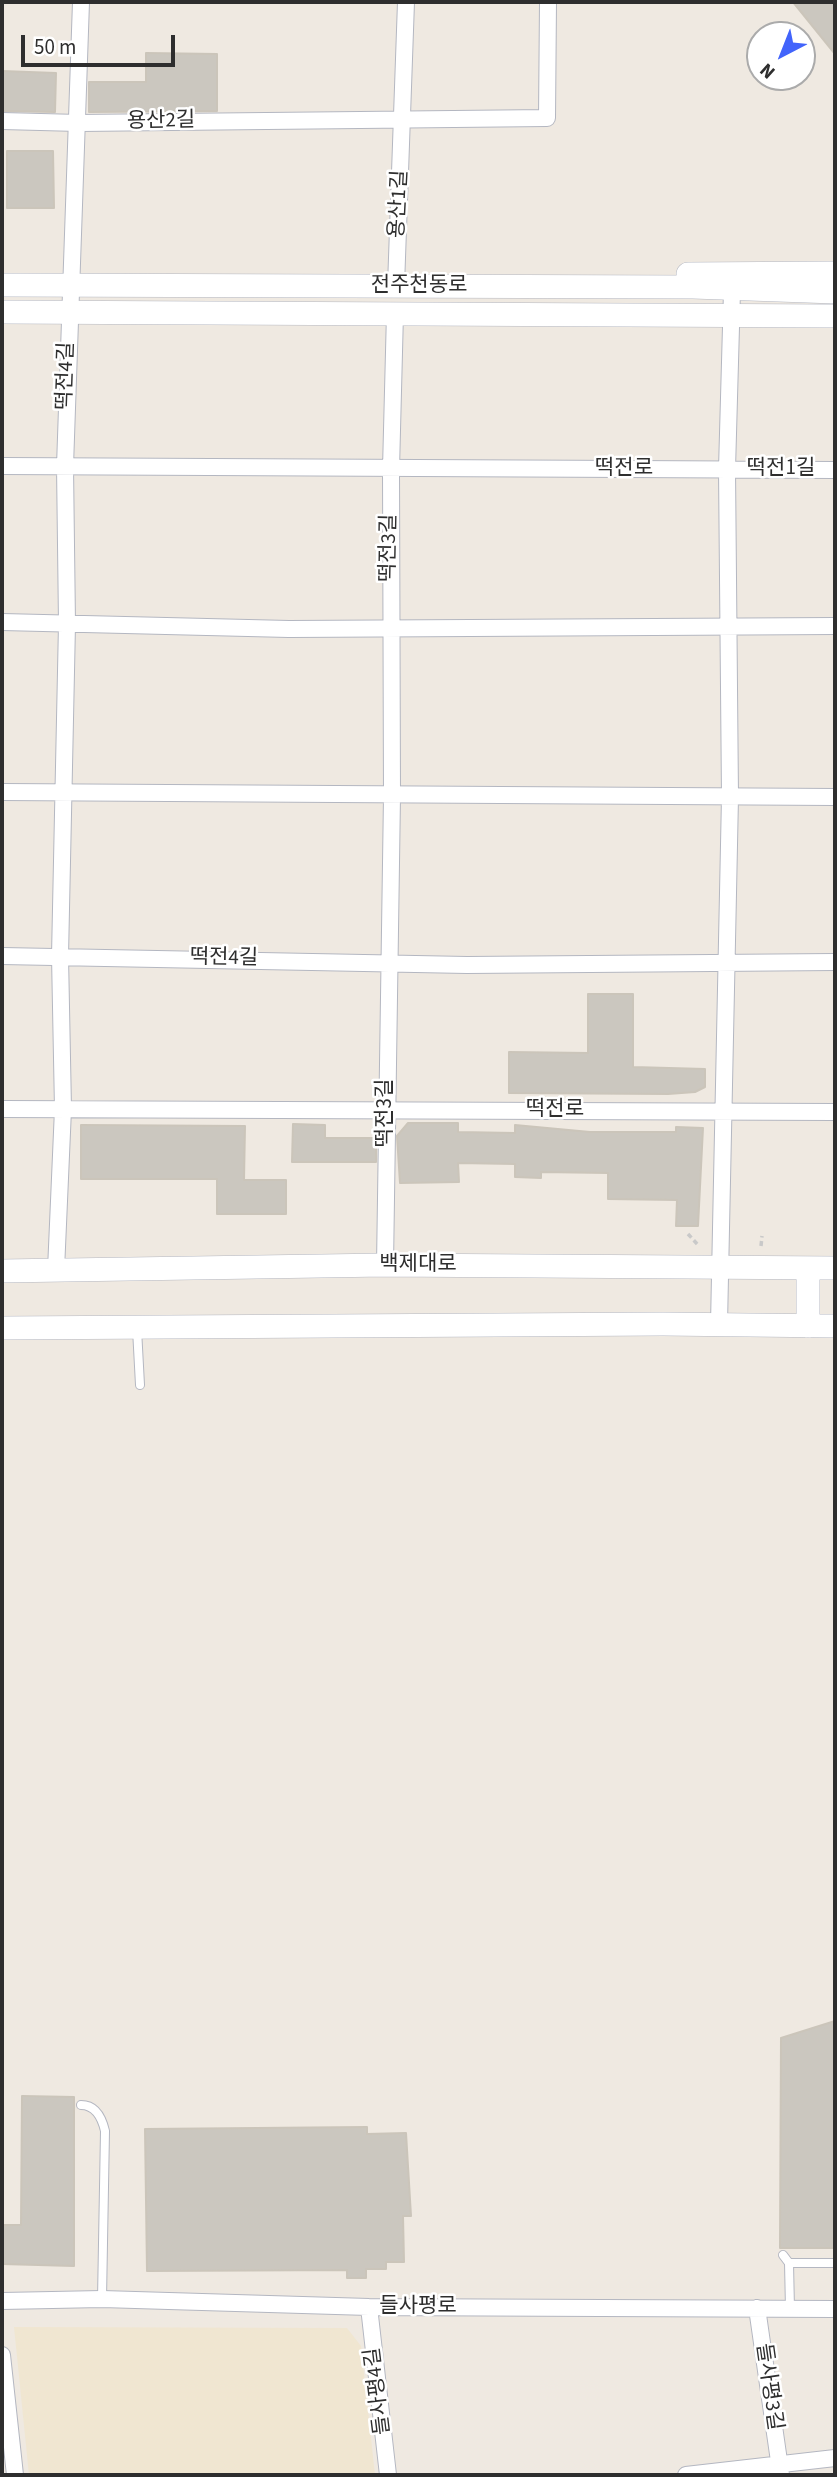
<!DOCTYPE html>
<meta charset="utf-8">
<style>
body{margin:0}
#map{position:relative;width:837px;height:2477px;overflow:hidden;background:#efe9e1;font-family:"Source Sans 3",sans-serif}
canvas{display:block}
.frame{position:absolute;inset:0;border:4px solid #2e2e2e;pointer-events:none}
.north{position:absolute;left:746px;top:21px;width:70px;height:70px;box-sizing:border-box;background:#fff;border:2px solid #ababab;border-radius:50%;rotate:222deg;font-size:19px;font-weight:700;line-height:28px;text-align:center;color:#2e2e2e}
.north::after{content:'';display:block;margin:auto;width:24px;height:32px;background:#4264fb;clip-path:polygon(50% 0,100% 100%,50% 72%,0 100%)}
.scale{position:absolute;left:21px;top:35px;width:154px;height:32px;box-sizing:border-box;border:4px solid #2e2e2e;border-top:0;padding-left:9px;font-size:21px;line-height:24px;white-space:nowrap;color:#2e2e2e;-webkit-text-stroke:5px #fff;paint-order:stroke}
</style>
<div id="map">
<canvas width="837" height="2477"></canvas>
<div class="frame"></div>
<div class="north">N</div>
<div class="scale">50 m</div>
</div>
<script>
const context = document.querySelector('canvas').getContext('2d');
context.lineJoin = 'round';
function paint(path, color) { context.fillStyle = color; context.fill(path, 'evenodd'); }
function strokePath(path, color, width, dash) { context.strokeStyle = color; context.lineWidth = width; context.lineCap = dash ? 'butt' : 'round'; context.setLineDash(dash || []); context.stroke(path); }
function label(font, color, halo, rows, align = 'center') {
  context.font = font + ' "Source Sans 3","Noto Sans KR",sans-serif'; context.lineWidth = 5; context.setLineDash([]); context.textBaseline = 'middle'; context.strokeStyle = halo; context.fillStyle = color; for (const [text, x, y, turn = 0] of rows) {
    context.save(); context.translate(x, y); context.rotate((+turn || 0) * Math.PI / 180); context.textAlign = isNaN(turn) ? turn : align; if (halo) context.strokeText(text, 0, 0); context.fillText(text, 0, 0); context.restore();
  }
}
paint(new Path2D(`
 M14 2327 347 2328 361 2346 375 2475H29Z`), '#f0e6d1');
const building = new Path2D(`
 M793 2H835V54Z
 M146 53 217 54V111L89 112V82H146Z
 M2 71 56 73 55 112 2 111Z
 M7 151H53L54 208H7Z
 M588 994H633V1067L705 1069V1087L695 1092 668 1094 509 1093V1052L588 1053Z
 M408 1123H458V1132L515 1133V1125L590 1132H676V1127L703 1128 698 1226H676L677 1200 608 1199V1173L541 1172V1178L515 1177V1164L458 1163 459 1182 400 1183 397 1136Z
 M293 1124 325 1125V1138H376V1162H292Z
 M81 1125 245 1126 244 1180H286V1214H217V1179H81Z
 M835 2021V2248H780L781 2038Z
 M22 2096 74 2097V2266L2 2264V2225H21Z
 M367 2127V2134L406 2133 411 2216H403L404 2262H386V2269H366V2278H347V2270L147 2271 145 2129Z`);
paint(building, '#cbc7bf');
strokePath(building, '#cbc5ba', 2);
const lane = new Path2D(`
 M137 1329 140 1385
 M81 2105C96 2105 102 2118 105 2131L102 2299
 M783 2255 789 2263 790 2309
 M789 2263H835`);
const street = new Path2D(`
 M2 121 79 123 547 118 548 2
 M396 286 406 2
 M2 466 835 470
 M2 622 289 629 835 626
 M2 792 835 797
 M2 956 467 965 835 962
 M2 1109 835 1112
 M385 1265 392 796 391 469 395 313
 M56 1270 63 1109 60 956 67 624 65 466 81 2
 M719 1324 730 797 727 469 732 291
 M2 2301 102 2299 369 2307 835 2309
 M369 2307 388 2475
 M757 2308 781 2475
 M2 2355 15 2475
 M686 2475 835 2458`);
const secondary = new Path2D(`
 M688 274 835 273
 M2 285 693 287 835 292
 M2 312 835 316
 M2 1271 385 1265 835 1268
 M808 1326V1268
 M2 1328 663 1324 835 1326`);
strokePath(lane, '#b4b7c1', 10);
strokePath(street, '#b4b7c1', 18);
strokePath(secondary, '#b4b7c1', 24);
strokePath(new Path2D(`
 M688 1234 699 1246
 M761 1246 762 1236`), '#c9c9c9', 3.5, [5, 3.5]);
strokePath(lane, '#fff', 8);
strokePath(street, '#fff', 16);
strokePath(secondary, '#fff', 23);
label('21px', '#2e2e2e', '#fff', [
 ["용산2길",161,122,-1],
 ["용산1길",400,204,-87],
 ["전주천동로",419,286],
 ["떡전4길",67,376,-88],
 ["떡전로",624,469],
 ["떡전1길",781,469],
 ["떡전3길",390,548,-89],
 ["떡전4길",224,959,1],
 ["떡전로",555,1110],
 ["떡전3길",386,1113,-90],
 ["백제대로",418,1265],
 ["들사평로",418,2307],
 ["들사평3길",768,2387,82],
 ["들사평4길",379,2391,-97]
]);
</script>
